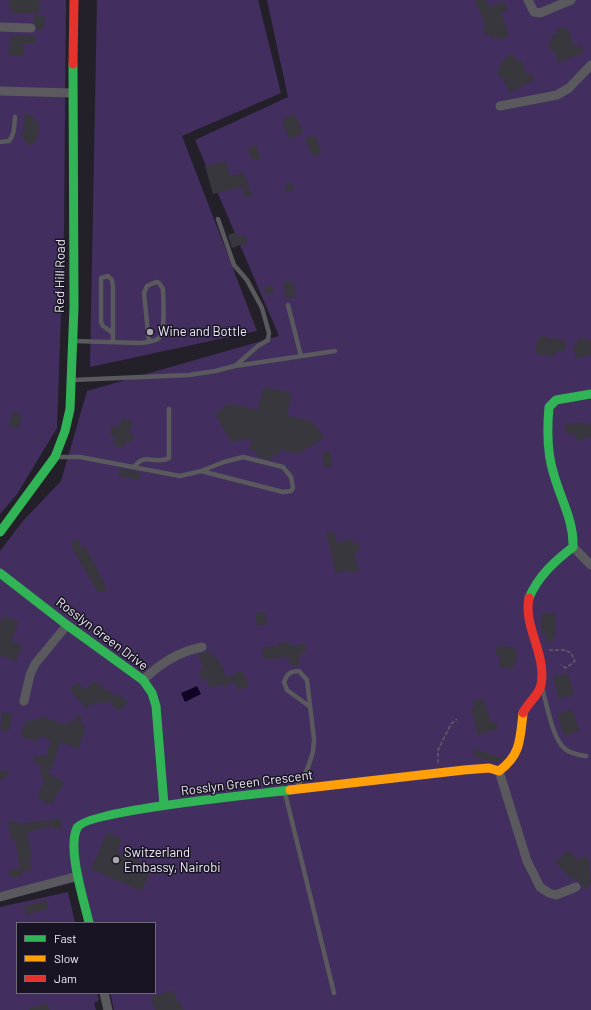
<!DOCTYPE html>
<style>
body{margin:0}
#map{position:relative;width:591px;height:1010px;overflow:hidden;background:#24202a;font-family:Barlow,sans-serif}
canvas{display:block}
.legend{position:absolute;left:16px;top:922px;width:140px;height:72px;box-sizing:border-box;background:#191423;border:1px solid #6f6a78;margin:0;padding:5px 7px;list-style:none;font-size:12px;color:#f0ecf7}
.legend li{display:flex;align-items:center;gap:8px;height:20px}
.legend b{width:20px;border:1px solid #6f6a78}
</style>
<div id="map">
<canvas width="591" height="1010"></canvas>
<ul class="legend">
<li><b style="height:5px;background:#30b455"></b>Fast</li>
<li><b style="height:5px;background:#ff9f0a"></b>Slow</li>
<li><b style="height:5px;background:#e5322d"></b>Jam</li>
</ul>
</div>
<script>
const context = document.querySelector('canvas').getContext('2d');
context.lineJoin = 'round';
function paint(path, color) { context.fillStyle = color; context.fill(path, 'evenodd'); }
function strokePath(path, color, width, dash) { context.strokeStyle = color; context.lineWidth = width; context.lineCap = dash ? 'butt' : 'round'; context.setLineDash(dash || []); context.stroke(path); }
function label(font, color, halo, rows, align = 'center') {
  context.font = font + ' Barlow,sans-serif'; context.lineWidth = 3; context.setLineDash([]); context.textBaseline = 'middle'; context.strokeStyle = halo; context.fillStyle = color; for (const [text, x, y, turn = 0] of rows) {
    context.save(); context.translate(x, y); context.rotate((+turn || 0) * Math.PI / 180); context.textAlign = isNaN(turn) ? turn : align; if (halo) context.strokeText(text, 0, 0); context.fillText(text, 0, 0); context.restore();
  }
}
paint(new Path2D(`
 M0 0H66L64 229 57 428 17 494 0 514Z
 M97 0H258L281 93 182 136 257 331 90 367Z
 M267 0H591V1010H114L110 993H155V923H93L83 880 0 901V551L23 521 61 481 87 391 279 336 195 140 288 97Z
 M68 892 75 923H17V993H97L99 1000 94 1003 96 1010H0V907Z`), '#422f60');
paint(new Path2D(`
 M197 686 201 694 185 702 181 693Z`), '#110325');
paint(new Path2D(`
 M9 0H39V13L11 14Z
 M475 0H486L489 7 504 1 508 10 501 13 509 35 507 36V37L499 40 498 37 492 39 490 34 486 36 482 27 486 26Z
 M34 15H45L44 30H37L34 23Z
 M564 27H567L575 47 581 45 584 52 559 63 554 50 551 51 548 42 553 40 551 36 557 33 556 30Z
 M26 35 35 36V43H24V56L8 55 11 36Z
 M511 54 514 55 517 61 521 60 527 75 531 73 534 80 510 93 503 78H500L497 71 501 68 499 64 505 60 504 58Z
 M24 114 34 116V121H39L38 138 30 146 20 134 23 131Z
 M295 114 303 133 289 139 282 120Z
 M315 135 322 153 313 157 305 139Z
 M256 145 260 159 252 160 247 148Z
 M226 161 230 176 244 173 252 196 245 198 242 187 213 194 205 166Z
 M292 183 294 190 286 193 284 186Z
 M236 232 238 237 245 235 248 242 232 248 228 235Z
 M293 281 296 297 286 299 283 283Z
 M269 285H271L274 292 266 295 263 288Z
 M546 335 547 339 558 337 559 341 564 339 566 350 555 352V355L548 357 547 354 537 356 535 341 540 340 539 336Z
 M585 337 586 341 591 340V355L576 358 573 344 578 343V339Z
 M263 387 292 393 287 415 310 421 316 426 324 438 298 454 280 449 278 457 272 455 271 460 256 456 257 452 249 450 252 438 231 442 215 414 225 406 232 404 258 410Z
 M13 412 22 415 18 429 8 426Z
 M122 418 133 422 129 433 134 435 131 443 126 441 124 448 113 445 115 437 109 435 112 425 119 427Z
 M575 422 591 425V438L584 436 583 441 575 439 576 435 565 432 566 423 574 424Z
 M330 450 332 466 324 467 322 453Z
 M120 468 141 473 139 480 118 476Z
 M326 532 334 533 336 543 351 539 352 543 358 542 360 552 354 553 359 571 350 573V570L336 574Z
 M78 539 81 548 85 546 107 589 98 593 74 551 71 542Z
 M265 612 267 624 257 626 255 613Z
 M541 613H556V636H553V642H545V634L542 633 541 630Z
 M3 616 19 622 11 641 22 645 16 661 0 655V624Z
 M289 642V646L305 644 306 653H299V665H290L289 658 263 659 262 647 278 646V643Z
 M497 646 515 647V651L517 652 516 665 514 664 513 669 499 667 500 655H496Z
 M208 649 210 655 213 654 215 658 217 657 227 678 242 670 249 685 239 691 234 682 224 687 222 684 211 689 206 679 203 681 198 671 204 669 198 654 204 653Z
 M568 673 574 694 559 699 553 677Z
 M95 680 106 691 108 689 116 697 119 693 128 703 118 711 108 700 103 705 99 701 94 706 92 703 86 708 70 690 78 682 85 690Z
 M483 698 491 723 496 721 498 729 478 735 471 709 475 708 473 701Z
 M572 709 579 731 564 736 557 714Z
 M2 712 12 714 9 732 0 728Z
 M40 716 67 725 69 720 74 722 77 716 83 718 80 724 86 726 78 749 60 742 54 762 48 773 64 782 51 805 37 797 45 782 42 780 44 777 39 774 43 767 33 761 36 755 40 757 42 754 46 756 51 740 40 736 37 742 20 736 26 720 31 722 32 719 38 721Z
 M472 748 498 757 506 754 498 762 486 760 473 755 474 751Z
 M0 770 11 772 0 781Z
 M60 818 62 828 54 830 53 826 27 832 32 858H29L31 870 21 872 22 876 11 878 9 870 20 868 15 840 12 841 8 822 17 821V824L48 820V821Z
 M107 832 122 839 117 852 152 867 142 891 91 869Z
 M568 850 578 860 585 856 589 860 591 884 585 890 580 883 574 878 572 880 555 862Z
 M46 900 48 909 26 915 24 906Z
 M173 990 177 1002 180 1001 183 1010H155L151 997Z
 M48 1003 49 1010H30V1008Z`), '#39373e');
strokePath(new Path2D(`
 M549 650H565L571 653 575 661 566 668 561 665
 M438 763V750L451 724 457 719`), '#616065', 1.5, [4, 2]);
strokePath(new Path2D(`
 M0 142 9 141C15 134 14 126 15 117
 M288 305 301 356
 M113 333 103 326 101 322V278L108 276 112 280 113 288V342
 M74 341 141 343C147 342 154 342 159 338 166 332 163 300 163 289L159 283 156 282 147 286 144 293 149 342
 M235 366 335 351
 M72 380 189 375 215 371 235 366 258 346 268 340 269 333 262 308 247 280 234 265 218 219
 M57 457H80L180 476 201 471 283 492 291 491 293 488 291 477 283 467 243 457 224 462 201 471
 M134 467C146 451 155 466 169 458V409
 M542 688C547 704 552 738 565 749 571 754 579 755 586 756
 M297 787 307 770 313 752 314 739 307 680 299 671C290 671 287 674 284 682L287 690 309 706
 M285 793 334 993`), '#5a595d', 4.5);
strokePath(new Path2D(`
 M528 0 534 12 540 13 571 0
 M0 27 31 28
 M0 91 72 93
 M500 106 557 95 569 88 591 65
 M573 547 591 565
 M143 680C161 663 178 652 202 647
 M24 701 30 675 35 664 67 625
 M499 771 527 861 540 887 549 893 556 895 576 887
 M0 897 78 876
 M104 993 108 1010`), '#5a595d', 9);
strokePath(new Path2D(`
 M0 532 55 457 65 431 70 409 74 307 73 64
 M0 573 67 625 143 680 152 693 156 706 164 805
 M529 598C538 576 555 561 573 547 574 521 561 500 554 475 547 454 547 429 549 407L556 400 591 394
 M89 923C84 900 67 849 77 828 86 810 261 794 290 790`), '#30b455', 9);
strokePath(new Path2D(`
 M290 790 464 770 489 768 499 771C521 755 520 739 523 713`), '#ff9f0a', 9);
strokePath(new Path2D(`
 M73 64 74 0
 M523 713C527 704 539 695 541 685 547 654 523 627 529 598`), '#e5322d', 9);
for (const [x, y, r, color] of [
 [150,332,4,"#a9a5af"],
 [116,860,4,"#a9a5af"]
]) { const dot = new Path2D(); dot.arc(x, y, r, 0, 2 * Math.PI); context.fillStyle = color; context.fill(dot); strokePath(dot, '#191423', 1.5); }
label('13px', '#f0ecf7', '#191423', [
 ["Red Hill Road",60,276,-89],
 ["Rosslyn Green Drive",102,634,37],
 ["Rosslyn Green Crescent",247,783,-7]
]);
label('13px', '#f0ecf7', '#191423', [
 ["Wine and Bottle",158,332],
 ["Switzerland",124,853],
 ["Embassy, Nairobi",124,868]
], 'left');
</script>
